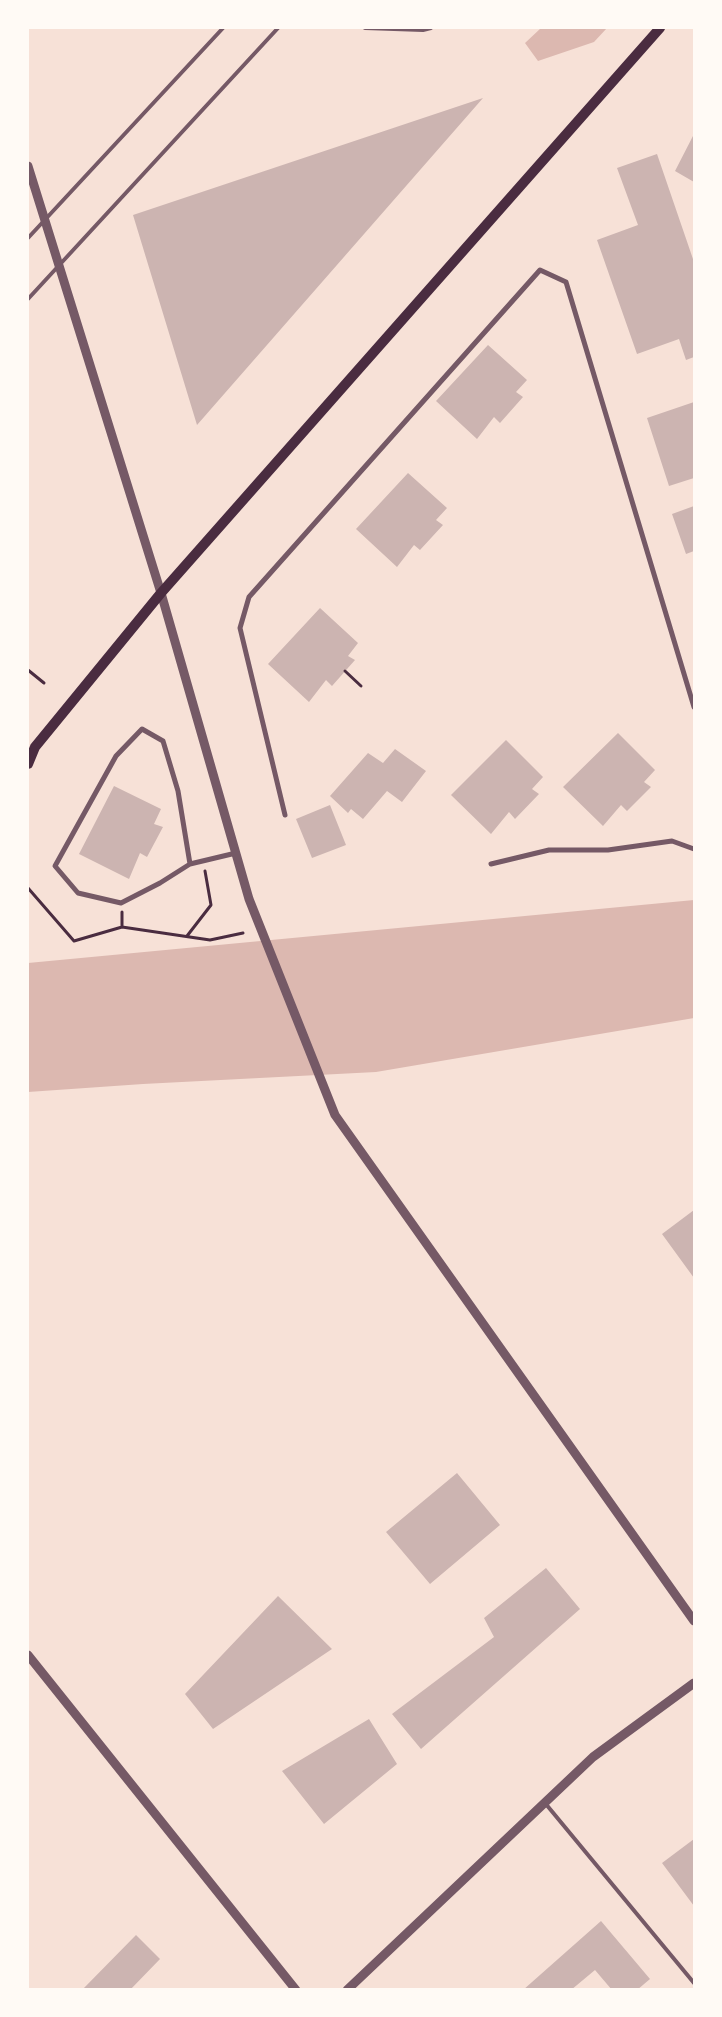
<!DOCTYPE html>
<style>
body{margin:0}
#map{position:relative;width:722px;height:2017px;overflow:hidden;background:#f7e1d7;font-family:Karla,sans-serif}
canvas{display:block}
.frame{position:absolute;inset:0;border:29px solid #fffaf5;pointer-events:none}
</style>
<div id="map">
<canvas width="722" height="2017"></canvas>
<div class="frame"></div>
</div>
<script>
const context = document.querySelector('canvas').getContext('2d');
context.lineJoin = 'round';
function paint(path, color) { context.fillStyle = color; context.fill(path, 'evenodd'); }
function strokePath(path, color, width, dash) { context.strokeStyle = color; context.lineWidth = width; context.lineCap = dash ? 'butt' : 'round'; context.setLineDash(dash || []); context.stroke(path); }
paint(new Path2D(`
 M541 28H607L594 42 538 61 525 43Z
 M694 900V1018L376 1072 143 1084 28 1092V963Z`), '#dcb8b0');
paint(new Path2D(`
 M483 98 197 425 133 215Z
 M694 134V182L675 171Z
 M657 154 694 262V357L686 360 679 339 637 354 597 240 638 225 617 168Z
 M488 345 527 380 516 392 523 397 500 423 494 417 477 439 436 401Z
 M694 402V478L669 486 647 418Z
 M408 473 447 508 436 520 443 525 420 550 414 545 397 567 356 529Z
 M694 506V551L686 554 672 514Z
 M320 608 358 643 348 656 355 660 332 686 326 680 309 702 268 664Z
 M618 733 655 770 644 782 651 787 627 811 621 805 603 826 563 787Z
 M506 740 543 777 532 789 539 794 515 819 509 812 491 834 451 795Z
 M395 749 426 771 402 802 387 791 363 819 351 809 348 813 330 796 368 753 383 763Z
 M114 786 161 809 154 824 163 827 147 857 140 853 129 879 79 854Z
 M330 805 346 845 312 858 296 819Z
 M694 1210V1278L662 1234Z
 M457 1473 500 1525 430 1584 386 1532Z
 M546 1568 580 1609 421 1749 392 1714 494 1637 484 1618Z
 M278 1596 332 1649 213 1729 185 1694Z
 M369 1719 397 1764 324 1824 282 1771Z
 M694 1839V1906L662 1863Z
 M601 1921 650 1979 637 1990H612L595 1970 571 1990H523Z
 M136 1935 160 1959 130 1990H82Z`), '#ccb4b1');
strokePath(new Path2D(`
 M28 670 44 683
 M345 671 361 686
 M28 888 74 941 122 927
 M122 912V927L210 940 243 933
 M187 936 211 905 205 871`), '#4a2c40', 3);
strokePath(new Path2D(`
 M365 28 423 30 431 28
 M28 238 223 28
 M28 299 278 28
 M545 1803 694 1983`), '#755966', 4);
strokePath(new Path2D(`
 M285 815 240 628 249 597 540 270 566 282 694 707
 M190 864 178 791 163 741 142 729 116 756 55 866 78 893 121 903 160 883 190 864 236 853
 M491 864 549 850H608L672 841 694 849`), '#755966', 5);
strokePath(new Path2D(`
 M28 166 161 593 249 899 335 1115 694 1621
 M28 1655 296 1990
 M347 1990 593 1757 694 1683`), '#755966', 9);
strokePath(new Path2D(`
 M28 764 35 747 161 593 660 28`), '#4a2c40', 10);
</script>
